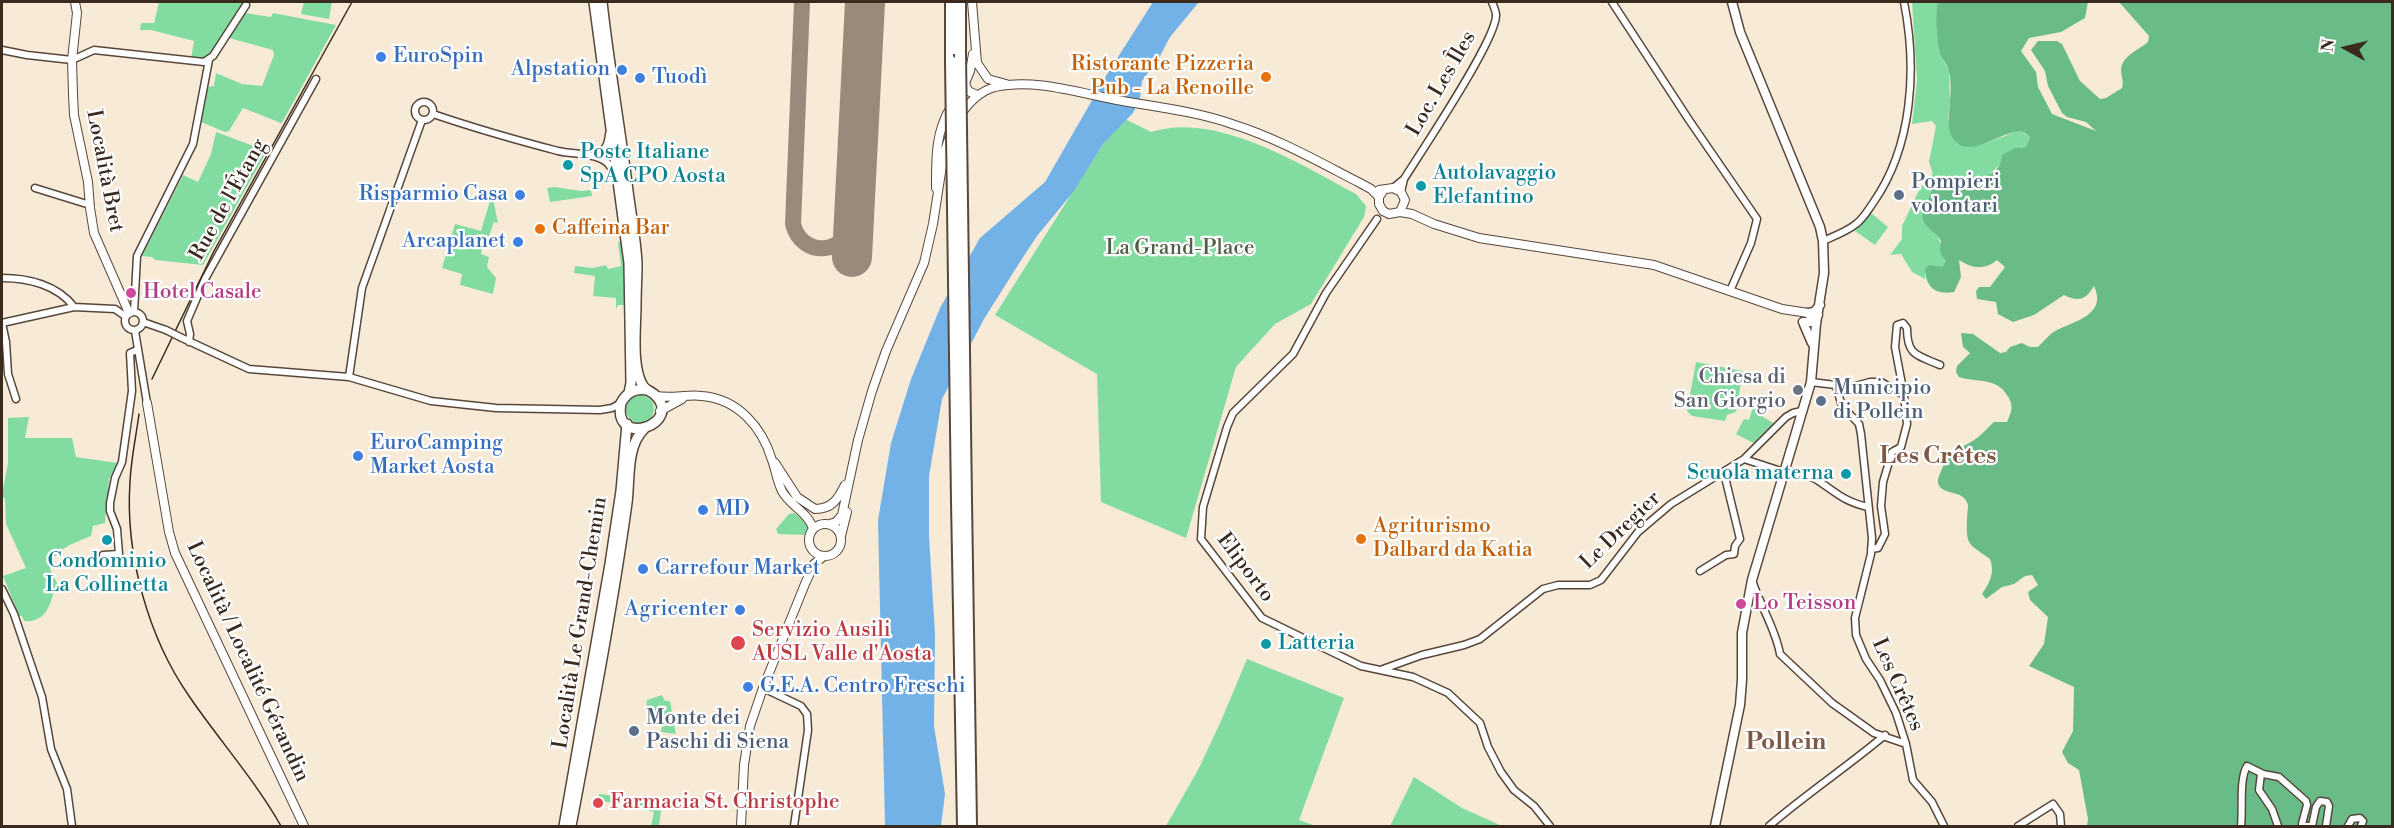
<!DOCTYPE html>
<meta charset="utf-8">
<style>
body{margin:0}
#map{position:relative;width:2394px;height:828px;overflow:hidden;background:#f7ebd8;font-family:"Libre Bodoni",serif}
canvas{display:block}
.frame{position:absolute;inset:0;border:3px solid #3b2a1e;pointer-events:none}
.north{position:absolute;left:2316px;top:18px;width:60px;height:60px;-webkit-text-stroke:4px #fff;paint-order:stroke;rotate:278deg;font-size:16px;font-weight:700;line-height:24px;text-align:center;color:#3b2a1e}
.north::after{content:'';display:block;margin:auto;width:21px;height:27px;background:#3b2a1e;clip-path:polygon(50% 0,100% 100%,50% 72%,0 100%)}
</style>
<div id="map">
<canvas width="2394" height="828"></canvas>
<div class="frame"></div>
<div class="north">N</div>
</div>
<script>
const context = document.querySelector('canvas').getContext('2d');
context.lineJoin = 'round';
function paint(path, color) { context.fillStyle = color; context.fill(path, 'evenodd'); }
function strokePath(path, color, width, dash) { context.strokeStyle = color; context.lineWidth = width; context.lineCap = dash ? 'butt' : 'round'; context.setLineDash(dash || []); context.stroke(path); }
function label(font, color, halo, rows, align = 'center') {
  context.font = font + ' "Libre Bodoni",serif'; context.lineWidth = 4.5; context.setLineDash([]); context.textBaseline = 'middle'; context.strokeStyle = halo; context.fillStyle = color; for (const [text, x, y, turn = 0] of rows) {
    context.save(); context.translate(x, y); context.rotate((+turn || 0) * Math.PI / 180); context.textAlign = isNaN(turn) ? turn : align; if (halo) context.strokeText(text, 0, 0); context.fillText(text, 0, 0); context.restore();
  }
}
paint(new Path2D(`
 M159 2H238L243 3 208 57 191 59 194 41 151 30H140L141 23H154Z
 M304 2H332L329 19 301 14Z
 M1912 2H1938L1937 20 1940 54 1949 71 1950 100 1948 120 1964 146 1989 142 2015 132H2023L2030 138 2026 148 2021 147 1987 176 1951 189 1942 186 1927 227C1943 236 1941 249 1945 264L1943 267 1925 269V279L1912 272 1901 254 1890 255 1902 239V226L1920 188 1933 174 1929 162 1936 126 1932 121 1912 124 1917 80Z
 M245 13 271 17 273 13 336 25 283 121 281 123 243 108 229 131 225 132 201 122 208 87 214 86 216 73 242 84 262 86 274 55 273 50 229 38Z
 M1125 119 1151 132C1216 111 1300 164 1356 194L1366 206 1364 217 1311 304 1275 324 1236 367 1186 538 1101 502 1097 374 995 315 1103 144Z
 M216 132 267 151 203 265 156 260 151 257 142 256 183 175 198 182 211 154Z
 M554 187 582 191 591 190 592 196 550 202 547 188Z
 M492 194 498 223 494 222 489 236 481 234 477 247 482 249 481 254 489 257 487 267 496 278 493 294 460 285 462 274 442 268 455 224 481 231Z
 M1871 213 1888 227 1875 245 1855 231Z
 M622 241 626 270 624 305H618L616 309V298L593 296 595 276 574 273 575 266 593 268 606 265 608 269 621 266 618 242Z
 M1696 362 1743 371 1736 412 1727 415 1725 421 1692 416 1687 411Z
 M626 409a14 14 0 1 1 28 0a14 14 0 1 1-28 0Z
 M1753 407 1764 408 1763 417 1775 424 1753 443 1736 434 1744 419 1749 420Z
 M29 417 25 438H72L76 457 118 463 109 479 105 523 93 526 91 536C76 542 50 551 50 569L57 583C50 601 49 623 24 621L22 616H19L3 576 26 568 6 524 5 499 2 495 8 463V418Z
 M794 513 807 523 808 528 806 535 778 534 776 529 789 514Z
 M1247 659 1344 698 1299 820 1316 826H1166L1198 770 1221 721Z
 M662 695 665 701H670L676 734 661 732 664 714 646 710 647 700Z
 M1414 777 1462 808 1502 826H1390Z
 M599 794 662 802 659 826H651L654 812 598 800Z`), '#82dca2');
paint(new Path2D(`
 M1938 2H2088L2085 18 2061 32 2029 38 2021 51 2036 72 2038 87 2052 114 2096 131 2086 122 2067 117 2062 113 2048 86 2045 71 2031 50 2038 41H2057L2062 44 2080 81 2100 99 2106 98 2122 88C2124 81 2121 76 2121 69 2122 56 2140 49 2148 42L2149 36 2119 2H2392V826H2087L2088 819 2079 770 2068 763 2062 752 2073 731 2074 687 2029 666 2044 644 2048 617 2030 600 2028 592 2038 585 2032 575 2025 576 2014 584 2002 587 1986 599 1982 594C1990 582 1995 573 1990 559 1968 543 1966 546 1967 519 1967 514 1968 509 1968 505 1964 491 1950 495 1941 488 1935 482 1939 477 1941 471 1953 444 1956 453 1977 438 1984 433 1988 427 1994 422H2007C2012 411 2014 405 2007 395 1996 377 1977 383 1959 377L1956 372 1957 366 1970 353 1963 347 1961 333 1973 334 2000 353 2006 352 2010 347 2022 343 2030 347H2038C2043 342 2047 337 2052 333 2071 321 2108 317 2094 286 2086 300 2078 302 2064 295L2034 315 2013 322 1998 314 1996 302 1977 299 1976 291 1979 287H1990L2005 267 1997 260C1985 270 1972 269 1959 260L1961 277 1954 292C1936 295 1926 288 1925 269L1929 265 1943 267 1945 261 1940 252 1941 241C1935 230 1924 229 1922 216L1933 188C1942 186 1945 189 1952 188 1956 188 1962 184 1966 182 1981 177 2002 175 2002 155L2015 148 2026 147 2030 138C2028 136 2026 133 2023 132 2008 127 1974 157 1957 143 1944 131 1950 114 1950 100 1951 91 1951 80 1949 72 1948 65 1944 62 1941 56 1937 48 1935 10 1938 2Z`), '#69bc88');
paint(new Path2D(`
 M1153 2H1199L1170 37 1158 60 1142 81 1140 98 1133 113 1103 144 1074 191 1037 236 1018 265 984 319 942 399 929 476V536L935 634 934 726 945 794 941 826H885L878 520 891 443 911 379 940 308 980 238 1045 182 1106 76Z`), '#72b2e6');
strokePath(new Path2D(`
 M802 2 793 224C802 259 848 256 854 216
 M860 2 864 16`), '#998a7b', 16);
strokePath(new Path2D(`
 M852 257 865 2`), '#998a7b', 40);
const minor = new Path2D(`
 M1612 2 1689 120 1757 219 1751 243 1730 291
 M2 50 27 55 72 60 94 50 204 62 213 56 246 5
 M415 111a9 9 0 1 1 18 0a9 9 0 1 1-18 0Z
 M433 114C474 128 516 140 558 151 571 154 586 153 599 158 607 161 611 165 613 174
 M595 156C605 150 608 146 609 134
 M1404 179C1421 152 1497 39 1496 15 1496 11 1493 5 1492 2
 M35 188 90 205
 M1393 188 1404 179 1401 192
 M1377 219 1326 293 1293 354 1233 413 1227 427 1203 507 1201 539 1262 618 1361 666 1413 677 1448 693 1480 723 1488 747 1501 772 1514 790 1534 806 1550 826
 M1823 241C1834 236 1846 232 1856 224 1863 219 1868 210 1873 203 1913 146 1917 68 1904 2
 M2 278C28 278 58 285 74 307
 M125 321a9 9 0 1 1 18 0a9 9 0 1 1-18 0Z
 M134 312 137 256 193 144 209 60
 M143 322 166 330
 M135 331 147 403
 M182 338 249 369 349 377 431 401 496 408 600 410 612 408 621 403
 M189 342 190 334 187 321 205 279 316 79
 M349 377 362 288 422 120
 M1811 382 1852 387 1870 382H1881L1904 395 1907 424 1901 447 1892 452 1883 482 1881 506 1885 534 1878 548 1871 549
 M1836 386 1842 406 1859 424 1861 434 1872 538 1871 554 1855 618 1856 635 1866 659 1880 680 1896 713 1906 744 1913 780 1932 802 1944 826
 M1904 395 1895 347 1897 325 1903 323 1907 328C1907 356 1917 355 1940 365
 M16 399 8 374 6 342 2 323 74 307 115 309 125 316
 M1744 459 1784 472
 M1785 471C1795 473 1809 474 1817 480 1837 493 1843 501 1868 507
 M103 555 119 554 117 529 110 511V503L115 478 122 462 132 391 130 353 137 350
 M1700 571 1726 555 1734 554 1735 546 1740 539 1724 473
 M1753 583C1761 607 1776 630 1780 654L1832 703 1874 733 1906 744
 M2 589 14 614 42 697 51 749 67 789 72 826
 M1383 669 1422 655 1464 645 1480 639 1543 589 1558 585H1590L1601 580 1638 532 1671 504 1744 459 1786 417 1793 413 1802 411
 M763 688 801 706 807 714 808 730 794 826
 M2261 774 2259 790 2272 809 2278 826
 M1769 826C1806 794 1847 767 1885 735
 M2018 826 2053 804 2060 814 2061 826
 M2241 826C2243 809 2239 779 2247 766L2263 774 2279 777 2306 801 2307 805 2302 824 2305 826
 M2306 826H2312L2316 807 2320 801 2327 802 2329 806 2326 826
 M2348 826 2352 819 2360 818 2363 821 2361 826`);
const tertiary = new Path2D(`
 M75 2 77 13 72 60 73 94 74 115 88 182 90 208 94 233 129 313
 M972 2 977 63 988 79 1006 84
 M973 54 970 71 965 83 968 91 977 95
 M961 114C970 101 980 91 995 87 1034 78 1079 93 1117 100 1155 107 1195 111 1232 124 1277 138 1319 162 1360 183L1371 189 1379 197
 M936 188C936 160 935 132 951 107
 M1379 190 1393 188 1401 192 1405 200 1400 212
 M1383 191 1379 197V204L1383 211 1389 214 1400 212 1412 214 1434 224 1479 238 1654 265 1782 309 1808 313
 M656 396C672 399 687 394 702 396 738 399 762 427 772 460 776 471 777 481 782 491 789 505 810 514 813 529
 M147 403 169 532 175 553 304 826
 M660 411 682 399
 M775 463 797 497 815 509C832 509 838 499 845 485
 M809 540a16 16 0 1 1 32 0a16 16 0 1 1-32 0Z
 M830 524 836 522 842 515 858 440 872 391 886 351 924 263 933 224 944 153 951 133
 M841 536 847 512
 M741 826 744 765 750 726 763 688 805 584 814 564 824 556`);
const secondary = new Path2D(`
 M1816 324 1808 313 1814 312 1820 305
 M1812 343 1803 322H1812L1818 315
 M1715 826 1740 705 1742 680V633L1752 580 1811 382 1816 324 1824 273 1823 241 1820 227 1740 32 1732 2`);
const primary = new Path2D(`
 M594 2 629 263 631 383 629 393
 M602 2C609 65 620 128 628 191 631 215 636 240 637 264 637 277 636 291 636 305 636 327 631 367 643 386 646 390 650 391 654 394 686 423 612 450 621 403 627 392 635 388 647 390
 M564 826 610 564 621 491 627 424
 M571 826C591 719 612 611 627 503 630 480 626 446 644 429`);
const motorway = new Path2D(`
 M951 2V61
 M960 2V54
 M966 500 971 826
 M957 501 963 826`);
strokePath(minor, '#57473a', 9);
strokePath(tertiary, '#57473a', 10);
strokePath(secondary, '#57473a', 11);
strokePath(primary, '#57473a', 12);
strokePath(motorway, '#57473a', 14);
strokePath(minor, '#fff', 6);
strokePath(tertiary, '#fff', 8);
strokePath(secondary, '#fff', 8);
strokePath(primary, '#fff', 9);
strokePath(motorway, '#fff', 10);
strokePath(new Path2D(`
 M152 379 214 251 352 2
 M139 414C136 437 131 459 130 482 125 554 148 637 189 696 219 740 255 780 281 826`), '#3b2a1e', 1.5);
const minorBridge = new Path2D(`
 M166 330 182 338`);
const motorwayBridge = new Path2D(`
 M960 54 966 500
 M951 61 957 501`);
strokePath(minorBridge, '#57473a', 9, []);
strokePath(motorwayBridge, '#57473a', 14, []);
strokePath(minorBridge, '#fff', 6);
strokePath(motorwayBridge, '#fff', 10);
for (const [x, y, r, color] of [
 [381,57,6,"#3f7fe0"],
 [622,70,6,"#3f7fe0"],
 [1266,77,6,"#e8710a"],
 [640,78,6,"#3f7fe0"],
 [568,165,6,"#0f9aa8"],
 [1421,186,6,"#0f9aa8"],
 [520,195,6,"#3f7fe0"],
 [1899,195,6,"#5c6f8a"],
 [540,229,6,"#e8710a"],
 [518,242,6,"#3f7fe0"],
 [131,293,6,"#d1479c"],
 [1798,390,6,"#6b7280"],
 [1821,401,6,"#5c6f8a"],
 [358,456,6,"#3f7fe0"],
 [1846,474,6,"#0f9aa8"],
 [703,510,6,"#3f7fe0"],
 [1361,539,6,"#e8710a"],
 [107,540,6,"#0f9aa8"],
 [643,569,6,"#3f7fe0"],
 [1741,604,6,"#d1479c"],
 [740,610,6,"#3f7fe0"],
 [738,643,8,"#e0444e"],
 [1266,644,6,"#0f9aa8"],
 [748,687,6,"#3f7fe0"],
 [634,731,6,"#5c6f8a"],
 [598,803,6,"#e0444e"]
]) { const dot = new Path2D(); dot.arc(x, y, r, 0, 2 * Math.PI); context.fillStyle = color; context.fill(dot); strokePath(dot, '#fff', 2); }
label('21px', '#366cbe', '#fff', [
 ["EuroSpin",393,57],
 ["Alpstation",610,70,"right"],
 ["Tuodì",652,78],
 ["Risparmio Casa",508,195,"right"],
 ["Arcaplanet",506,242,"right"],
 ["EuroCamping",370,444],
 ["Market Aosta",370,468],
 ["MD",715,510],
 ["Carrefour Market",655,569],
 ["Agricenter",728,610,"right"],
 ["G.E.A. Centro Freschi",760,687]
], 'left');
label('21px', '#c56008', '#fff', [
 ["Ristorante Pizzeria",1254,65,"right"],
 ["Pub - La Renoille",1254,89,"right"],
 ["Caffeina Bar",552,229],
 ["Agriturismo",1373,527],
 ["Dalbard da Katia",1373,551]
], 'left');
label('21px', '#3b2a1e', '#fff', [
 ["Loc. Les Îles",1442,84,-60],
 ["Località Bret",104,171,79],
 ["Rue de l'Étang",229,200,-61],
 ["Le Dregier",1621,531,-44],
 ["Eliporto",1245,568,53],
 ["Località Le Grand-Chemin",581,623,-81],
 ["Località / Localité Gérandin",247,662,65],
 ["Les Crêtes",1897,685,66]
]);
label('21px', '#0d838f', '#fff', [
 ["Poste Italiane",580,153],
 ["SpA CPO Aosta",580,177],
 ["Autolavaggio",1433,174],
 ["Elefantino",1433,198],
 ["Scuola materna",1834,474,"right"],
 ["Condominio",107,562,"center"],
 ["La Collinetta",107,586,"center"],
 ["Latteria",1278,644]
], 'left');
label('21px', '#4e5e75', '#fff', [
 ["Pompieri",1911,183],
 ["volontari",1911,207],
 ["Municipio",1833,389],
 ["di Pollein",1833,413],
 ["Monte dei",646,719],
 ["Paschi di Siena",646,743]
], 'left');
label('21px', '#505f46', '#fff', [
 ["La Grand-Place",1180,249]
]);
label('21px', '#b23c85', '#fff', [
 ["Hotel Casale",143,293],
 ["Lo Teisson",1753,604]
], 'left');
label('21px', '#5b616d', '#fff', [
 ["Chiesa di",1786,378],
 ["San Giorgio",1786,402]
], 'right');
label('21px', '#be3a42', '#fff', [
 ["Servizio Ausili",752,631],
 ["AUSL Valle d'Aosta",752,655],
 ["Farmacia St. Christophe",610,803]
], 'left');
label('bold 24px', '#7f5843', '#fff', [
 ["Les Crêtes",1938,457],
 ["Pollein",1786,743]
]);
</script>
